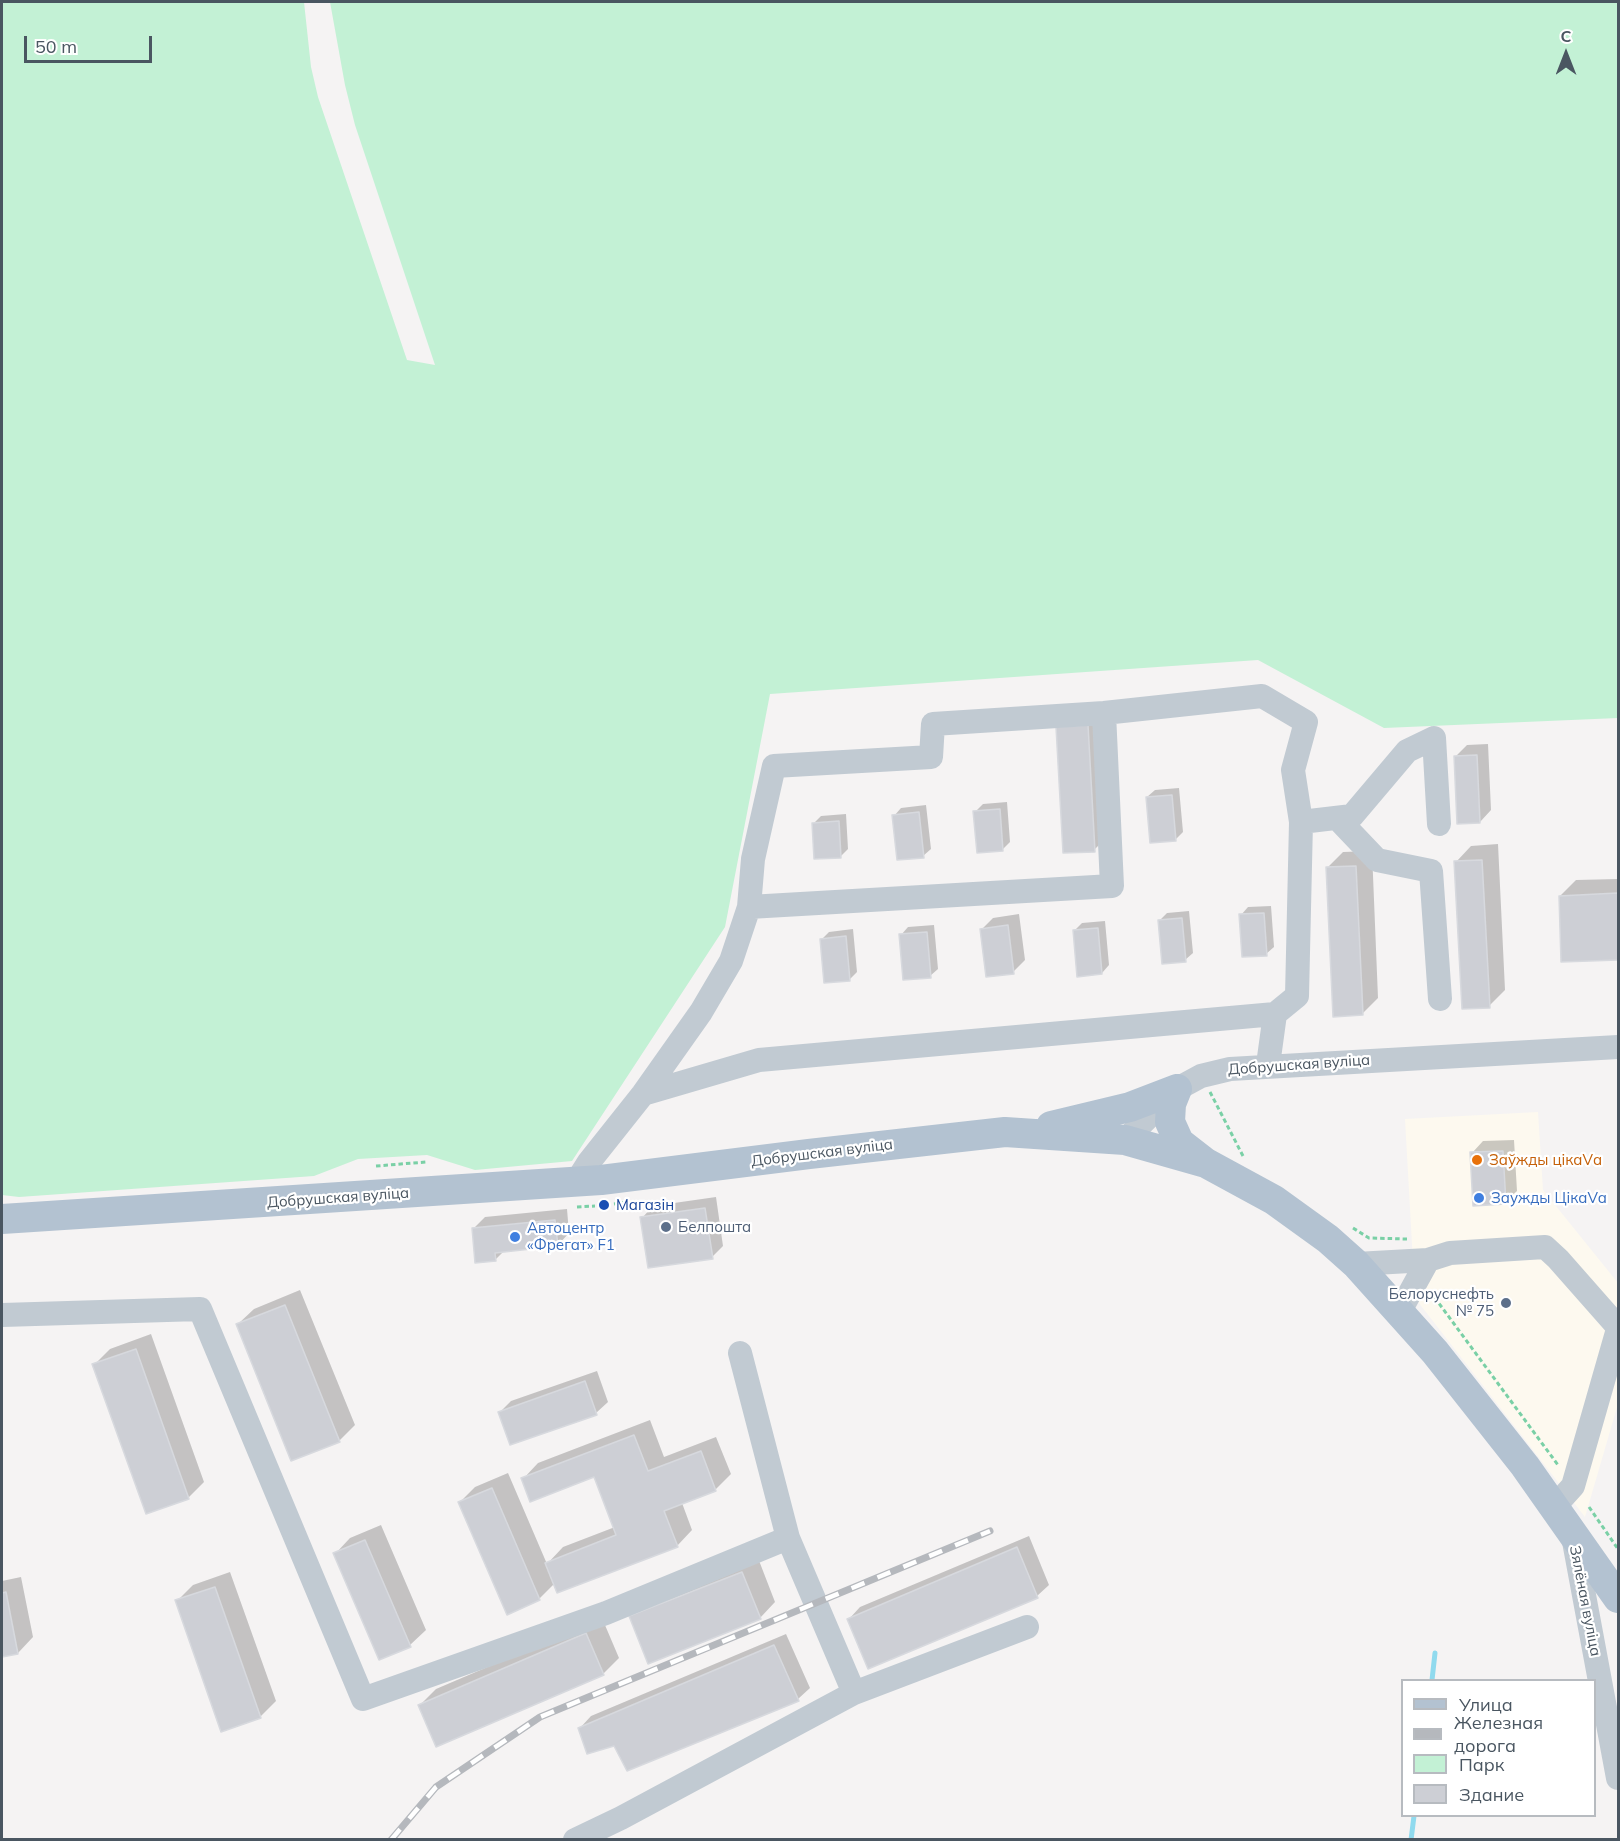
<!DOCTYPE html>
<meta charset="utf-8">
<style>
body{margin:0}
#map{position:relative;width:1620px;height:1841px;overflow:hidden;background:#f5f3f3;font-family:Mulish,sans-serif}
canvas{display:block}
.frame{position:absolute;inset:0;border:3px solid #4a5661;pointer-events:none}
.legend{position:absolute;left:1401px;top:1679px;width:195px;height:138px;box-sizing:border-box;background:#fff;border:2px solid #b7bbc0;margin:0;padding:8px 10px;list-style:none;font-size:18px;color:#4a5661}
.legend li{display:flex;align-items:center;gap:12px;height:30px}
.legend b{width:30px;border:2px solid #b7bbc0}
.north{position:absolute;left:1536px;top:24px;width:60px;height:60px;-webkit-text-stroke:4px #fff;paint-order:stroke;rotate:0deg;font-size:16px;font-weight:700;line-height:24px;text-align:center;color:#4a5661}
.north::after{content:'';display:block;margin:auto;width:21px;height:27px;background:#4a5661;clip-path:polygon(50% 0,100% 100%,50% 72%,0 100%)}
.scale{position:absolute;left:24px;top:36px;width:128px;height:27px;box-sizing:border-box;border:3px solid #4a5661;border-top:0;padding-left:8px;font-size:18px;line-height:21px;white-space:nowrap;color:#4a5661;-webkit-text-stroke:4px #fff;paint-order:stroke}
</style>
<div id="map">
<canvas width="1620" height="1841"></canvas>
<div class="frame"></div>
<ul class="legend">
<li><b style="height:8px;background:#b3c2d1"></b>Улица</li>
<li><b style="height:8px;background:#b5b8bd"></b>Железная дорога</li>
<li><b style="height:16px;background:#c3f1d5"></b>Парк</li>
<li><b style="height:16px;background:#cdcfd5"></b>Здание</li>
</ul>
<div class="north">С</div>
<div class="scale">50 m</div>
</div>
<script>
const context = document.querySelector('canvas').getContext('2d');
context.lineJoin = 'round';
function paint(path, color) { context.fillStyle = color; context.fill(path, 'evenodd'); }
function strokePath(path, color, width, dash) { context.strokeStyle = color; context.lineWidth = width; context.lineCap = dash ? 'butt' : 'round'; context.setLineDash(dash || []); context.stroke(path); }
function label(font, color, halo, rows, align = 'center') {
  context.font = font + ' Mulish,sans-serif'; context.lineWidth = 4.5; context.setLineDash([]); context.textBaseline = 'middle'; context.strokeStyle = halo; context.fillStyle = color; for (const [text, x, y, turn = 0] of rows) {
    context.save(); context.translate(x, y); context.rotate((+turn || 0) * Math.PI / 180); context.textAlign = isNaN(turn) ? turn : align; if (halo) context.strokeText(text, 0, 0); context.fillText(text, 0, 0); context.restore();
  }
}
paint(new Path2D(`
 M1538 1112 1543 1190 1618 1283V1404L1585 1517 1415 1298 1405 1119Z`), '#fdf9ef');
paint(new Path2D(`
 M2 2H304L311 67 318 97 407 360 435 365 355 125 345 85 330 2H1618V718L1384 728 1258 660 770 694 725 927 572 1161 475 1170 427 1155 358 1159 314 1176 19 1197 2 1195Z`), '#c3f1d5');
paint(new Path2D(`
 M1103 710 1110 834 1094 850 1058 727Z
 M1488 744 1491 810 1480 822 1455 757 1467 745Z
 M1179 788 1183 832 1176 839 1147 797 1155 790Z
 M1007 802 1010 842 1002 850 975 812 983 804Z
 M926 805 931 849 923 856 894 816 901 808Z
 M846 814 848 849 840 857 814 823 821 816Z
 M1498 844 1505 990 1489 1006 1456 862 1471 846Z
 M1372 851 1378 998 1362 1014 1328 867 1343 852Z
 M1618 879V958L1562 960 1560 896 1576 880Z
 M1271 906 1274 947 1266 954 1241 915 1248 907Z
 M1189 911 1193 953 1185 960 1160 920 1167 913Z
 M1019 914 1025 960 1013 972 981 930 993 918Z
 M1105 921 1109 965 1102 973 1074 931 1082 923Z
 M934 925 938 969 930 976 901 935 908 927Z
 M853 929 857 972 850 979 822 939 829 932Z
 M1514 1140 1517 1191 1505 1202 1472 1153 1483 1141Z
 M716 1197 723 1246 712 1257 642 1218 653 1206Z
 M567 1209 569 1233 558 1245 505 1250 496 1259 473 1229 485 1217Z
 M300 1290 355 1425 339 1441 238 1324 254 1309Z
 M151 1334 204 1482 189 1497 147 1512 94 1365 110 1349Z
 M597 1371 608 1402 596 1413 500 1412 511 1401Z
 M650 1420 664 1457 716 1437 731 1474 715 1490 682 1503 692 1530 677 1546 555 1583 539 1599 460 1502 475 1487 508 1473 547 1564 563 1547 615 1527 595 1475 523 1479 538 1463Z
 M381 1525 426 1630 410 1645 335 1554 350 1538Z
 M1029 1536 1049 1585 1037 1596 869 1667 849 1619 860 1607Z
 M758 1558 775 1602 760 1618 631 1617Z
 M230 1572 276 1701 260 1717 177 1601 193 1585Z
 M21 1577 33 1637 18 1653 2 1656V1581Z
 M602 1618 619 1658 603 1674 437 1745 420 1705 436 1689Z
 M786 1634 810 1688 798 1699 615 1744 580 1728 591 1716Z`), '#0003');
strokePath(new Path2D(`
 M1432 1680 1435 1653
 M1411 1840 1414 1816`), '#90daee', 5);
const building = new Path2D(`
 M1088 725 1095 852 1063 853 1056 727Z
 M1477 755 1480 823 1457 824 1454 756Z
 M1172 795 1176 841 1150 843 1146 797Z
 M1000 809 1003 851 977 853 973 811Z
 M919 812 924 858 897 860 892 815Z
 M839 821 841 858 814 859 812 823Z
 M1482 860 1490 1008 1462 1009 1454 861Z
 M1356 866 1363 1015 1333 1017 1326 867Z
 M1618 893V960L1561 962 1559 896Z
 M1264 913 1267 956 1242 957 1239 914Z
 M1182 918 1186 962 1162 964 1158 920Z
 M1008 925 1014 974 986 977 980 929Z
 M1098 928 1102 974 1077 977 1073 930Z
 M927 932 931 978 903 980 899 934Z
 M846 936 850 981 824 983 820 939Z
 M1503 1151 1506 1204 1473 1206 1470 1152Z
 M705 1208 713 1259 648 1268 640 1217Z
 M555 1220 558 1246 495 1253 496 1261 475 1263 472 1228Z
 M285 1305 340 1442 291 1461 236 1324Z
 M136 1349 189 1499 146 1514 92 1364Z
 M585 1381 597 1415 510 1445 498 1412Z
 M634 1435 648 1471 701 1451 716 1491 664 1511 678 1547 557 1593 545 1563 616 1535 594 1477 530 1502 521 1478Z
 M492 1488 540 1600 507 1615 458 1502Z
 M365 1540 411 1647 379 1660 333 1553Z
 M1017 1547 1038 1598 868 1669 847 1619Z
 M742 1572 761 1619 648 1664 629 1616Z
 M215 1587 261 1718 221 1732 175 1600Z
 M6 1592 18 1654 2 1657V1593Z
 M586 1633 604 1675 436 1747 418 1705Z
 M774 1645 799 1701 627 1771 614 1746 587 1754 578 1728Z`);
paint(building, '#cdcfd5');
strokePath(building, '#d7d9de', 1.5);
strokePath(new Path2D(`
 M1210 1092 1243 1156
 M376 1166 426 1162
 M614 1204 627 1202
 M577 1207 595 1206
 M1353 1228 1369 1238 1407 1239
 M1435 1290V1298L1558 1465
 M1589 1507 1618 1549`), '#7ad0a6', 3, [4.5, 3]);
strokePath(new Path2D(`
 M1337 818 1377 860 1431 871 1440 999
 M1301 822 1352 816 1407 751 1434 738 1439 824
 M749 907 1112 886 1104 713
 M643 1094 759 1060 1275 1014
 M1125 1140 1177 1089 1201 1076 1230 1069 1618 1047
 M577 1181 589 1162 643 1094 701 1012 731 961 749 907 753 859 774 766 931 757 933 724 1104 713 1262 696 1306 722 1293 770 1301 822 1297 996 1275 1014 1268 1065
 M1356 1264 1428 1260 1450 1253 1545 1247 1558 1259 1618 1327
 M1400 1311 1428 1260
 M2 1315 200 1309 363 1699 606 1613 788 1538
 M740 1353 788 1538 854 1693
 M1555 1506 1573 1486 1618 1329
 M1573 1536 1618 1778
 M575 1840 621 1818 854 1693 1027 1627`), '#c1cad2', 24);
strokePath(new Path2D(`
 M1177 1089 1171 1104 1170 1122 1179 1142 1206 1163 1274 1200 1328 1239 1356 1264 1435 1352 1525 1466 1618 1598
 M1051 1126 1130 1107 1177 1089
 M2 1219 601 1180 809 1154 1005 1132 1125 1140 1206 1163`), '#b3c2d1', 30);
const rail = new Path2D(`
 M391 1840 436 1787 540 1717 990 1531`);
strokePath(rail, '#b5b8bd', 7);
strokePath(rail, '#fff', 4.5, [14]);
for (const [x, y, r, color] of [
 [1477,1160,6,"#e8710a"],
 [1479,1198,6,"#3f7fe0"],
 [604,1205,6,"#1a4fb4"],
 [666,1227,6,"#5c6f8a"],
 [515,1237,6,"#3f7fe0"],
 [1506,1303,6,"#5c6f8a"]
]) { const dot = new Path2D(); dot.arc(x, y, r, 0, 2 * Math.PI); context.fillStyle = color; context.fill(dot); strokePath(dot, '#fff', 2); }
label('15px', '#4a5661', '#fff', [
 ["Добрушская вуліца",1299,1065,-4],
 ["Добрушская вуліца",822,1153,-7],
 ["Добрушская вуліца",338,1198,-4],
 ["Зялёная вуліца",1585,1601,79]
]);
label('15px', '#c56008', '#fff', [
 ["Заўжды цікаVа",1489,1160]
], 'left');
label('15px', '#366cbe', '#fff', [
 ["Заужды ЦікаVа",1491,1198],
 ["Автоцентр",527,1228],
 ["«Фрегат» F1",527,1245]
], 'left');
label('15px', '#164399', '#fff', [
 ["Магазін",616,1205]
], 'left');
label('15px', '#4e5e75', '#fff', [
 ["Белпошта",678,1227],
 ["Белоруснефть",1494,1294,"right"],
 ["№ 75",1494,1311,"right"]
], 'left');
</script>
